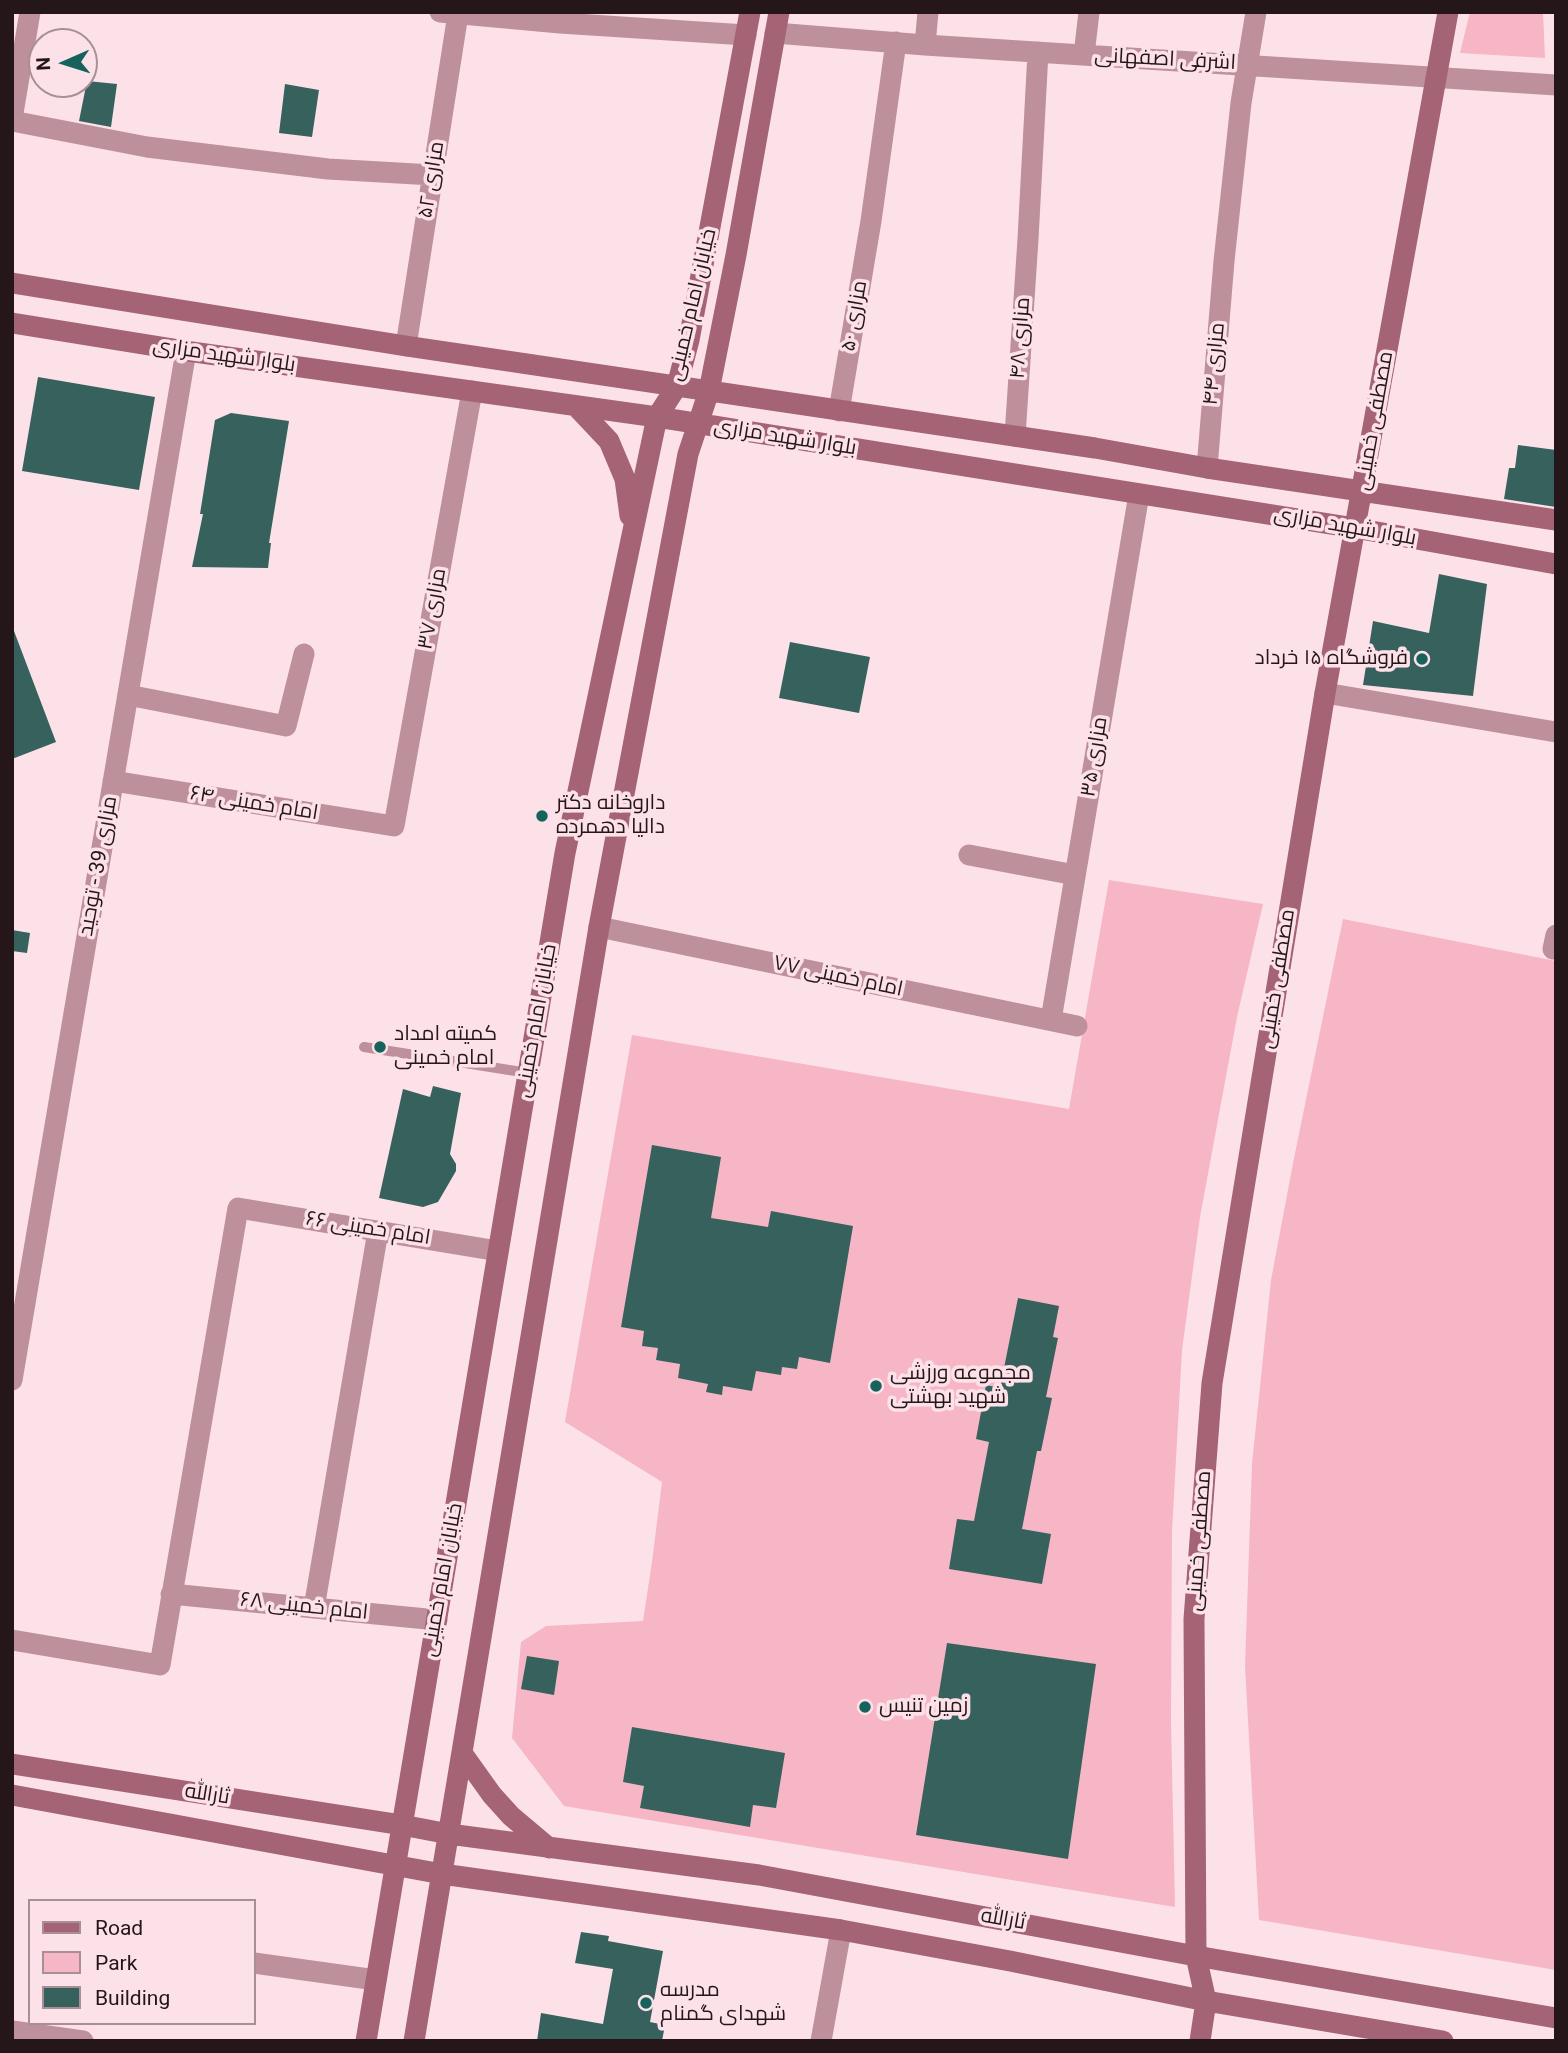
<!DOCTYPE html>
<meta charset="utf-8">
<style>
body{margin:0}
#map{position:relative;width:1568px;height:2053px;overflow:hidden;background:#fce2e8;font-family:Roboto,sans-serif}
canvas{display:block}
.frame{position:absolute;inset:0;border:14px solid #25161a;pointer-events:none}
.legend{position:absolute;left:28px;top:1899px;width:228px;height:126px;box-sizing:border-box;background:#fce2e8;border:2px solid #a69096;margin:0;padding:9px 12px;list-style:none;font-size:21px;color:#25161a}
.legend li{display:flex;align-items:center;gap:14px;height:35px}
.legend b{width:35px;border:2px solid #a69096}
.north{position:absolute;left:28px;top:28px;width:70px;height:70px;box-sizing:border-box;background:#fce2e8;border:2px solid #a69096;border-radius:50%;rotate:267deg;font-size:19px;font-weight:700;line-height:28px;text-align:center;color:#25161a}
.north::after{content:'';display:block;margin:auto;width:24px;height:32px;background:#15635c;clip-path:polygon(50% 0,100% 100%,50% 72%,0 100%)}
</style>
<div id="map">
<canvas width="1568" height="2053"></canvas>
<div class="frame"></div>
<ul class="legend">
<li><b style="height:9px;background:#a56476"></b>Road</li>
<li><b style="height:19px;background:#f6b6c6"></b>Park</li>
<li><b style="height:19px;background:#36615d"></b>Building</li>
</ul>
<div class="north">N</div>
</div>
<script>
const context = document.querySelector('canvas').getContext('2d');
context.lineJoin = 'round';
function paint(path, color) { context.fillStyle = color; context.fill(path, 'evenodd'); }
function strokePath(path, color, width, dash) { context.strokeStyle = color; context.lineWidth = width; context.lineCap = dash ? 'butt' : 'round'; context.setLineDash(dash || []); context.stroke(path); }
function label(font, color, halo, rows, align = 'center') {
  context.font = font + ' Roboto,Cairo,sans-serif'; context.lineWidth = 7; context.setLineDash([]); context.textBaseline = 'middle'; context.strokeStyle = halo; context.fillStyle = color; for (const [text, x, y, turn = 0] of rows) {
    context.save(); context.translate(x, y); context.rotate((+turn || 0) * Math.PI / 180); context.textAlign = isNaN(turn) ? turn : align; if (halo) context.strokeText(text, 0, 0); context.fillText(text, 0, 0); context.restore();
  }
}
paint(new Path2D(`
 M1470 12H1543L1545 58 1460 53Z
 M1109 880 1263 904 1237 1017 1200 1217 1182 1350 1172 1532 1171 1722 1175 1907 564 1806 512 1738 521 1642 546 1626 643 1621 652 1562 662 1482 565 1422 632 1035 1069 1109Z
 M1343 919 1556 961V1970L1259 1920 1245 1666 1252 1464 1271 1280 1293 1163Z`), '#f6b6c6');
paint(new Path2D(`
 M87 81 117 84 111 127 79 121Z
 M285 84 319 90 312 137 279 133Z
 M38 377 155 397 139 490 22 471Z
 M231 413 289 421 269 543H271L268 568 192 567 203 514H200L215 420Z
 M1518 445 1556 450V507L1504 499 1509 468H1515Z
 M1439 574 1487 584 1473 696 1363 685 1373 621 1429 633Z
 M12 631H14L56 742 12 759Z
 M790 642 870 657 859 713 779 698Z
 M12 930 30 933 27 953 12 951Z
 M433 1086 461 1093 450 1154 456 1164V1171L438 1202 423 1207 379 1198 403 1089 430 1097Z
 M652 1145 721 1157 711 1218 768 1227 771 1211 853 1226 830 1363 799 1357 797 1369 782 1367 781 1375 756 1371 752 1391 723 1386 722 1395 706 1392 708 1384 678 1378 680 1364 656 1360 658 1348 642 1346 644 1331 621 1327Z
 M1018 1298 1059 1306 1053 1337 1058 1338 1046 1397 1052 1398 1041 1451H1037L1022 1529 1051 1534 1042 1584 949 1569 957 1519 974 1521 989 1442 976 1439 986 1385 1000 1388Z
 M947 1643 1096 1664 1068 1859 916 1835Z
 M527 1656 559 1661 554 1695 521 1689Z
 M632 1727 785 1753 776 1808 753 1805 750 1827 640 1808 644 1786 623 1782Z
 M581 1932 609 1936 608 1941 663 1951 650 2022 665 2025 662 2041H537L541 2013 603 2024 613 1969 575 1963Z`), '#36615d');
strokePath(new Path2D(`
 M364 1047 528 1073`), '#be909b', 10);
strokePath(new Path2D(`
 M440 12 560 23 746 35
 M775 33 925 45 1556 85
 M925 45 928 12
 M1084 55 1089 12
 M12 119 30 12
 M12 121 147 147 328 169 433 175
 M406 346 458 14
 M839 411 871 221 896 42
 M1015 436 1028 239 1038 52
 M1207 468 1224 261 1241 103 1256 12
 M1325 693 1556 732
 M128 695 286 726 304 654
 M113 781 394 826 472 391
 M969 855 1075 875
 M599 927 1077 1026
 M1553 949 1556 935
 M1051 1020 1139 494
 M12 1380 186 351
 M171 1594 437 1620
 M314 1608 378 1231
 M12 1640 160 1665 238 1208 498 1251
 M254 1963 376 1980
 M12 2031 83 2041
 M821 2041 841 1930`), '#be909b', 21);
strokePath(new Path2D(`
 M12 283 406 346 1095 448 1207 468 1556 520
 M12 323 186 351 657 417 1355 528 1556 564
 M576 406 609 441 625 479 630 516
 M462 1753 492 1795 511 1816 549 1848
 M12 1764 402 1825 449 1834 759 1875 1196 1956 1556 2018
 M12 1795 442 1874 841 1930 1010 1961 1206 2001 1443 2041
 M366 2041 565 853 657 417 677 386 689 340 750 12
 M414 2041 599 927 688 454 709 391 736 255 779 12
 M1200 2041 1206 2001 1196 1956 1194 1619 1212 1383 1325 693 1448 12`), '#a56476', 21);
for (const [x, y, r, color] of [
 [1422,659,7,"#15635c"],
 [542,816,7,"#15635c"],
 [380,1047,7,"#15635c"],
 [876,1386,7,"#15635c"],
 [865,1707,7,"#15635c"],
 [646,2003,7,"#15635c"]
]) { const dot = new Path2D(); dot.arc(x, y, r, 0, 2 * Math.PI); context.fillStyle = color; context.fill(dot); strokePath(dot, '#fce2e8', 2.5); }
label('21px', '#25161a', '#fce2e8', [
 ["اشرفی اصفهانی",1165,60,3],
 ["مزاری ۵۲",432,180,-81],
 ["خیابان امام خمینی",693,305,-77],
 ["مزاری ۵۰",855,316,-80],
 ["مزاری ۴۸",1021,338,-86],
 ["بلوار شهید مزاری",224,356,8],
 ["مزاری ۴۴",1215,364,-85],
 ["مصطفی خمینی",1375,421,-80],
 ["بلوار شهید مزاری",785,438,9],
 ["بلوار شهید مزاری",1345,527,10],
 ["مزاری ۳۷",433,609,-80],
 ["مزاری ۳۵",1095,757,-81],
 ["امام خمینی ۶۴",254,804,9],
 ["مزاری 39 - توحید",99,866,-80],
 ["امام خمینی ۷۷",838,977,12],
 ["مصطفی خمینی",1278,979,-81],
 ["خیابان امام خمینی",537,1021,-80],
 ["امام خمینی ۶۶",368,1229,9],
 ["مصطفی خمینی",1200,1541,-86],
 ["خیابان امام خمینی",443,1580,-80],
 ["امام خمینی ۶۸",304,1607,6],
 ["ثارالله",207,1795,9],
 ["ثارالله",1003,1920,10]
]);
label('21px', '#25161a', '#fce2e8', [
 ["فروشگاه ۱۵ خرداد",1408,659,"right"],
 ["داروخانه دکتر",556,804],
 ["دالیا دهمرده",556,828],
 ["کمیته امداد",394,1035],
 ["امام خمینی",394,1059],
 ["مجموعه ورزشی",890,1374],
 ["شهید بهشتی",890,1398],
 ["زمین تنیس",879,1707],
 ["مدرسه",660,1991],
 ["شهدای گمنام",660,2015]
], 'left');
</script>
